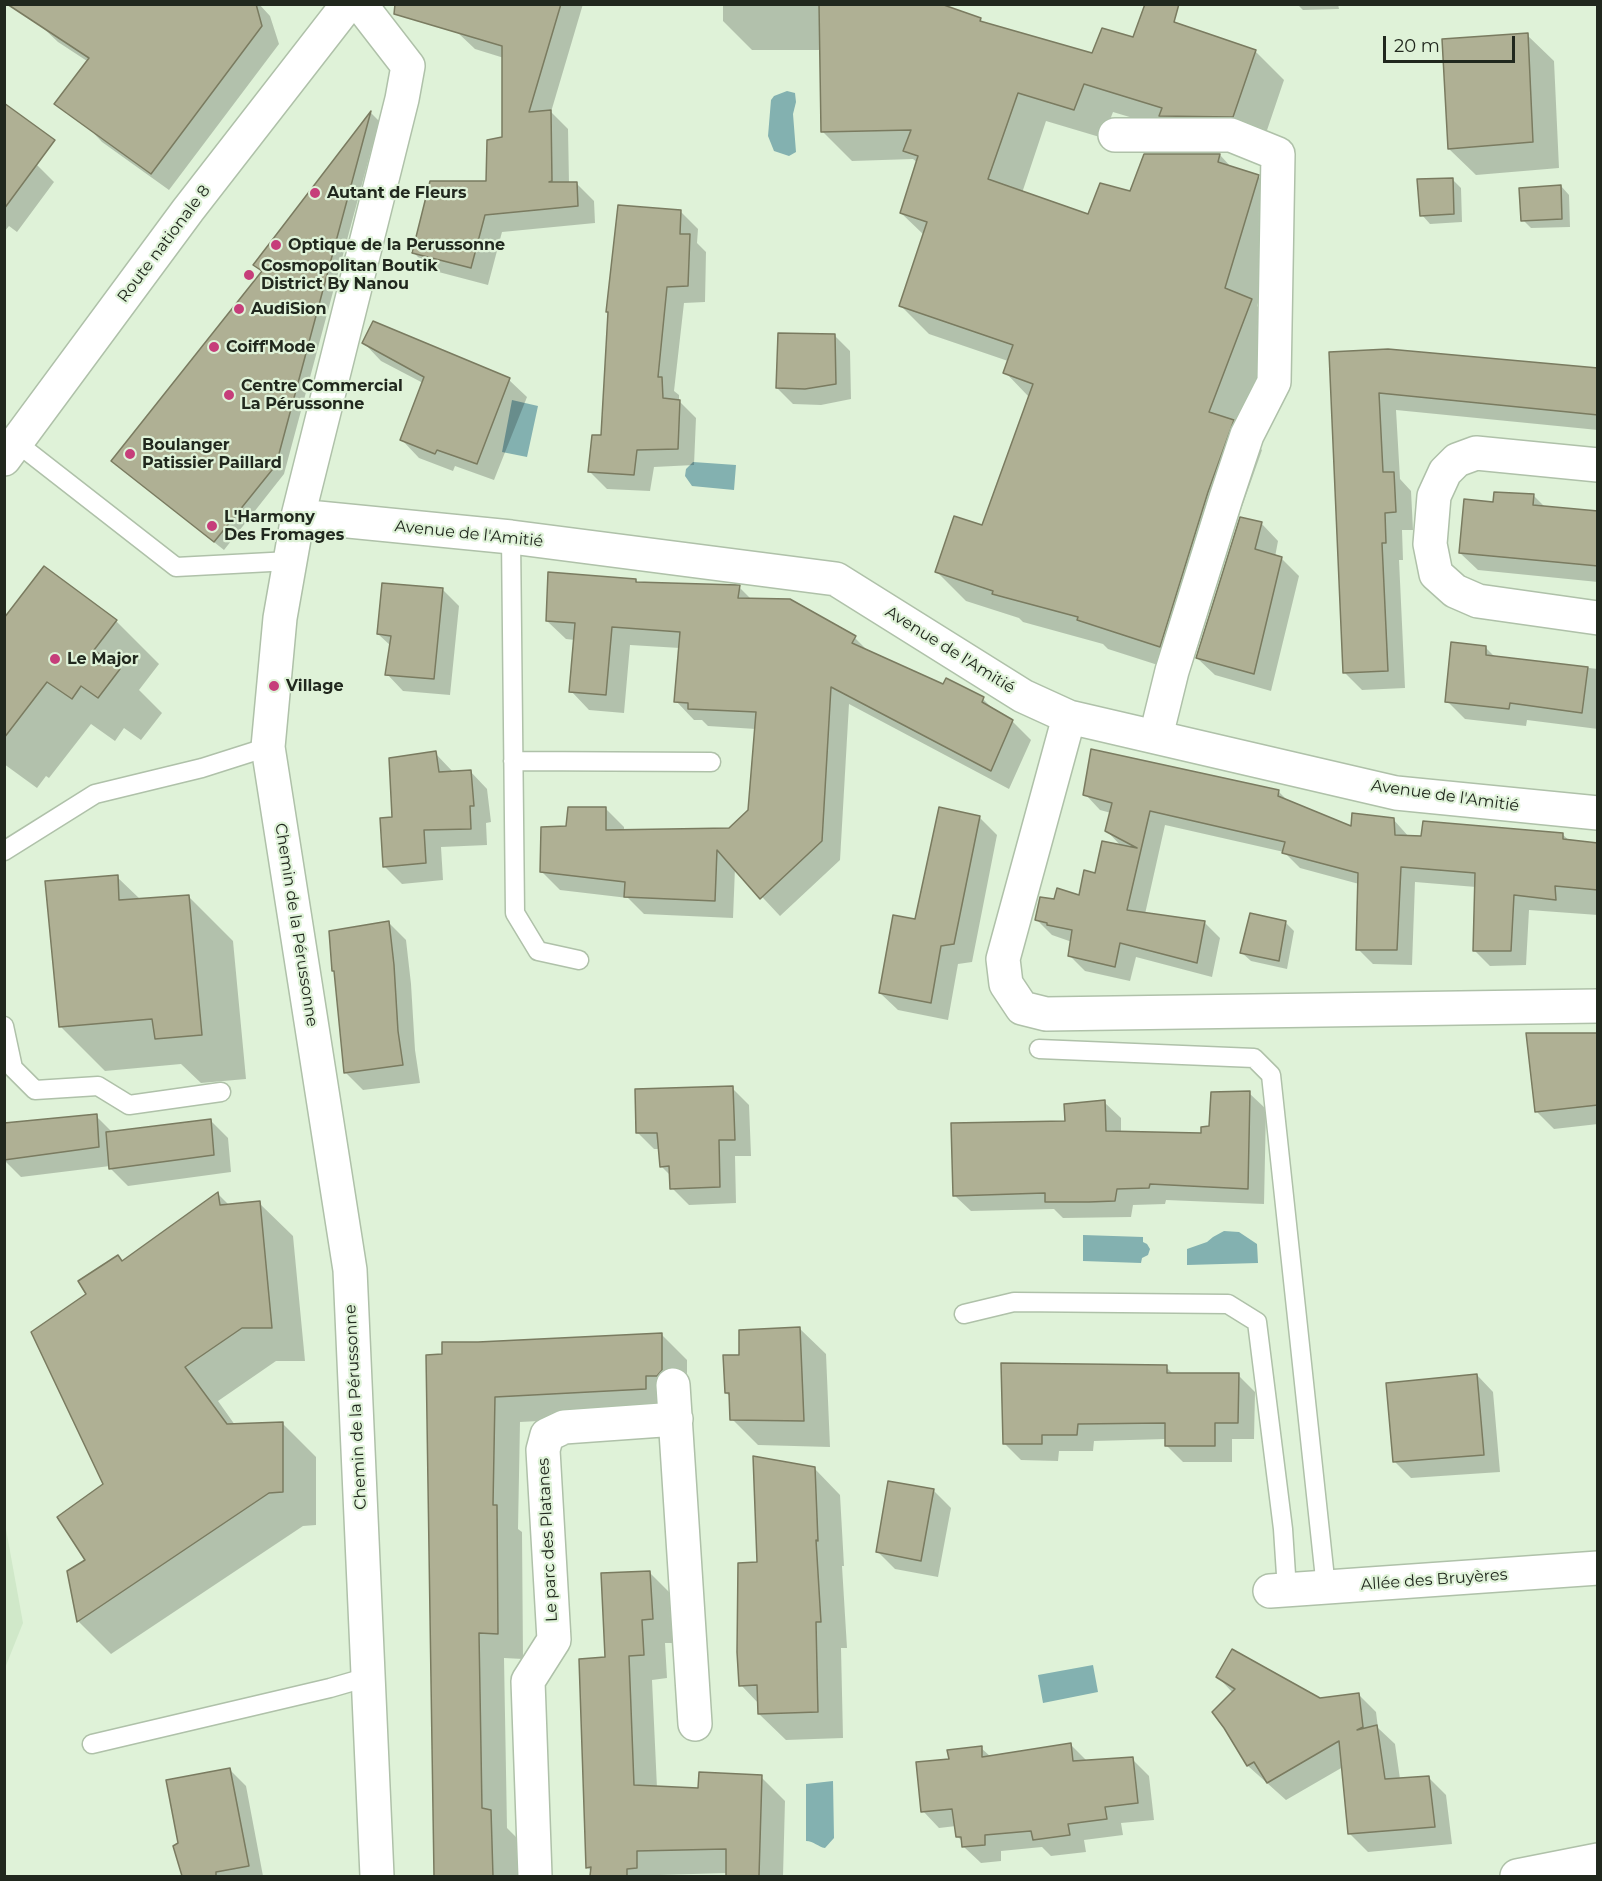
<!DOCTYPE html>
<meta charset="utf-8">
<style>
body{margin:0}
#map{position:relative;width:1602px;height:1881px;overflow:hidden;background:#dff2d8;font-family:Montserrat,sans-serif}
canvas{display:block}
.frame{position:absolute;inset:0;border:6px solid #21281e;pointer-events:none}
.scale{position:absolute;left:1383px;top:36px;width:132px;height:27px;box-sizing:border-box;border:3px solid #21281e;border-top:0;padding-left:8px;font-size:18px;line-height:21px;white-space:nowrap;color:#21281e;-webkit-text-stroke:4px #dff2d8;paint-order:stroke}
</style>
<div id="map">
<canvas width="1602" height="1881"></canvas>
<div class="frame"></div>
<div class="scale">20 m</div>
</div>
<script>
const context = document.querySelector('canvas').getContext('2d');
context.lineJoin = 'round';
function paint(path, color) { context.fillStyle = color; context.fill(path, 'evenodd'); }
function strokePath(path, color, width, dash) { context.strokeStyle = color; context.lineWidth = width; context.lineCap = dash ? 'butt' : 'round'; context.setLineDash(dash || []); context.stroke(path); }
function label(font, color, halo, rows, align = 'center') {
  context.font = font + ' Montserrat,sans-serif'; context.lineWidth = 4.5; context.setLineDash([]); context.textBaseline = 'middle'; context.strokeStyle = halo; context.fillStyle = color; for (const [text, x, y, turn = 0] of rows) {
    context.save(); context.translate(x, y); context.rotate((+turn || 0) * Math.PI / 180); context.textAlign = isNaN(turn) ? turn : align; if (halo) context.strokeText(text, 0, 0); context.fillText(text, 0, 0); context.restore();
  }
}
paint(new Path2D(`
 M4 1518 23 1623 5 1668H4Z`), '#d0e8c9');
paint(new Path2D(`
 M787 91 795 93 796 102 793 114 796 152 789 156 774 151 768 136 771 100 774 96Z
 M512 400 538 406 527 457 502 452Z
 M693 462 736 465 734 490 692 486 685 476 686 469Z
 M1224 1231 1239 1232 1257 1244 1258 1263 1187 1265V1249L1207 1242 1213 1237Z
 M1083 1235 1143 1237V1242L1147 1244 1150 1249 1148 1255 1142 1258 1141 1263 1083 1261Z
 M1093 1665 1098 1692 1043 1703 1038 1675Z
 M833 1781 834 1838 825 1848C818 1847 814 1841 806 1841V1784Z`), '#83b1b0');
paint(new Path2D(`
 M124 4 87 61 58 42 40 25Z
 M174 4H259L270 16 279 44 169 190 102 142 85 124Z
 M465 4H583L551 112 568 129 569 183H576L594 201 595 223 502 232 488 285 431 270 414 253 487 183 503 138 504 58 475 49 457 32Z
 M723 4H937L980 19 985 25 1093 54 1134 39 1255 51 1284 80 1262 145 1176 131 1113 112 1103 138 1046 121 1022 193 1089 216 1130 193 1220 155 1232 168 1258 176 1287 205 1257 306 1280 329 1242 430 1262 450 1237 521 1189 675 1108 649 1103 644 1023 622 1019 618 966 601 937 572 983 527 1029 397 1005 372 1008 361 929 334 900 305 924 235 901 213 918 163 913 159 852 161 823 132 821 50H752L723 21Z
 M1297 4H1338L1339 9 1303 10Z
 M1527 35 1554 61 1559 168 1476 175 1449 149Z
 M371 113 379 121 284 474 224 550 122 469 263 273 255 265Z
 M4 142 37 165 54 182 17 232 9 226 4 232Z
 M1452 179 1461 188 1462 222 1430 224 1422 215Z
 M1561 186 1569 195 1570 227 1531 228 1523 220Z
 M681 212 698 229 697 243 706 252 705 302 684 303 674 391 679 395V401L696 418 694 465 654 467 650 491 607 489 590 472Z
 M373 323 509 380 527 397 494 480 455 466 453 471 419 458 402 440 423 383 381 361 364 343Z
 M835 336 850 351 851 399 821 405 793 404 777 388Z
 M1330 354 1598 370V430L1396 410 1400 479 1411 491 1413 530H1402L1403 560H1399L1405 688 1362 690 1344 672Z
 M1534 496 1546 508 1598 513V582L1478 570 1460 553 1494 503Z
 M1261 523 1278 541 1275 557 1282 559 1299 576 1271 691 1215 675 1197 658Z
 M44 568 116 621 159 664 139 690 162 713 141 740 124 728 115 741 91 724 49 778 46 776 37 788 4 764V621Z
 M636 581 639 583 739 587 752 600 855 638 870 653 944 686 983 699 996 712 1012 721 1031 740 1009 789 849 704 840 860 780 916 735 868 733 918 644 914 628 898 560 890 541 871 567 827 606 809 624 827V831L730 829 750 811 756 729 708 726 702 720H694L676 701 680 648 630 645 624 713 589 710 571 691 575 640 566 639 547 621Z
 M443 590 459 606 450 695 403 691 387 674 391 646 378 634Z
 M1486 648 1495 657 1598 669V729L1527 720 1526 726 1465 719 1447 701Z
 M435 753 453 772 470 771 487 789 491 822 486 823 487 845 441 847 443 880 402 884 385 867 394 819Z
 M1279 792 1289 802 1352 828 1393 819 1409 837 1563 835 1570 841 1598 844V915L1529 910 1526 965 1490 966 1475 951 1476 887 1415 882 1412 965 1373 964 1358 949 1359 884 1300 868 1284 852 1165 825 1145 914 1205 923 1220 938 1212 977 1136 957 1130 981 1085 971 1069 955 1072 942 1052 935 1037 920 1055 901 1080 897 1096 874 1122 847 1107 831 1111 813 1100 810 1085 794Z
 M979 817 997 835 972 962 958 964 948 1020 898 1010 880 993Z
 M117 877 141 900 188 896 233 941 246 1079 201 1083 181 1064 105 1071 60 1026Z
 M1285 922 1294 931 1287 969 1251 961 1242 953Z
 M389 923 406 940 411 984 415 1050 420 1083 363 1090 345 1072Z
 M1598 1034V1124L1554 1129 1537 1112Z
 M732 1088 749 1105 751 1156H735L736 1203 689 1205 672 1188 671 1176 661 1166 660 1149H654L637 1132Z
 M1249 1093 1266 1109 1264 1204 1166 1200 1165 1204 1133 1205 1131 1217 1063 1218 1054 1209 971 1211 954 1195 1066 1123 1104 1102 1121 1118V1133L1202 1135Z
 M96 1116 113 1133 210 1120 228 1138 231 1172 128 1186 110 1168V1166L21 1177 4 1160V1125Z
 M218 1194 230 1206 259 1203 293 1236 305 1361H276L218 1401 235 1425 283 1424 316 1457V1525L303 1526 111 1654 78 1621 87 1560 105 1484 88 1294 122 1262Z
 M799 1328 826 1354 830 1447 758 1445 732 1419 731 1397 726 1393 741 1357Z
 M661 1334 687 1360V1396L671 1414 520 1422 518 1529 522 1532 523 1659 504 1658 507 1828 516 1837 518 1876H435L433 1813 443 1355 478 1343Z
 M1166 1367 1174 1375H1238L1255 1392 1254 1439H1232V1462H1183L1166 1445V1439L1094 1441 1093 1451H1059L1058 1461 1021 1460 1004 1443Z
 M1477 1375 1493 1392 1500 1472 1411 1478 1394 1461Z
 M814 1468 840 1495 844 1566H842L847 1648H841L843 1738 786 1740 759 1714V1704L741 1685 759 1563Z
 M933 1490 951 1508 938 1577 895 1569 877 1551Z
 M649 1572 673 1596 676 1643H665L667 1678 652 1680 657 1788 700 1790 761 1777 785 1801 783 1876H727V1873L660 1875V1876H592V1872L587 1867 606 1658Z
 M1218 1677 1320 1700 1358 1694 1376 1712 1378 1728 1395 1744 1400 1779 1428 1777 1446 1795 1452 1844 1368 1852 1350 1834 1343 1767 1286 1800 1248 1766 1225 1727 1233 1693Z
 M1070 1744 1088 1762 1132 1759 1149 1776 1154 1820 1121 1823 1123 1835 1084 1840 1086 1852 1051 1856 1042 1847 1001 1851V1861L981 1863 964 1847 963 1842 957 1836 956 1826 939 1828 923 1811 950 1760 981 1748 991 1757Z
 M230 1770 246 1786 263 1876H183L175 1847 180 1844Z`), '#0003');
const building = new Path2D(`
 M7 4H256L262 26 151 174 54 104 89 58Z
 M395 4H561L529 112 551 110 552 181 549 182H577L578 206 485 215 471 268 412 253 430 181H486L487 140 502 137V46L394 14Z
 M819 4H941L981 18 980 21 1092 53 1102 28 1133 37 1145 4H1179L1174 22 1256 50 1233 117 1159 116 1162 108 1084 84 1074 110 1018 93 988 179 1088 214 1100 183 1130 191 1144 154H1220L1218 162 1259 175 1225 288 1252 299 1209 412 1234 420 1208 492 1160 647 1077 620 1078 617 992 594 993 591 935 572 954 516 982 525 1033 384 1003 373 1013 345 899 306 927 222 900 213 918 156 903 151 911 130 821 132Z
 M1528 33 1533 142 1448 149 1442 39Z
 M4 103 55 140 4 209Z
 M371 111 276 465 214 542 111 461 262 271 253 265Z
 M1453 178 1454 214 1420 216 1417 179Z
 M1561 185 1562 219 1521 221 1519 188Z
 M618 205 681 210 680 234H690L688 286 667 287 658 377H662L663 398 680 400 678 449 637 450 634 475 588 472 592 435H601L608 312H606Z
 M373 321 510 378 477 464 437 450 435 454 400 440 424 377 362 343Z
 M778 333 835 334 836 384 805 389 776 388Z
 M1388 349 1598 368V415L1379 393 1383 472H1394L1396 512 1385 513 1386 543H1382L1388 671 1343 673 1329 352Z
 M1494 492 1534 494 1533 505 1598 511V566L1459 553 1464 499 1493 502Z
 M1240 517 1262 522 1255 549 1282 557 1254 674 1196 658Z
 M44 566 117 620 94 650 120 669 98 698 81 686 72 699 47 682 4 738V618Z
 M548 572 636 579V582L738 585H740L738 598 790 599 856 636 852 643 943 684 946 678 984 697 982 702 1013 720 991 771 831 687 822 841 760 899 717 850 715 901 624 897 625 882 540 872 541 827 566 826 568 807H606V830L729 828 748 810 756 712 688 709V703L674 702 680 632 612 627 606 695 569 692 575 623 546 621Z
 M382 583 443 588 434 679 385 675 391 636 377 634Z
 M1451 642 1486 646V655L1588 667 1582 713 1510 703 1509 709 1445 702Z
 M1091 749 1279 790 1278 796 1351 826 1352 813 1394 818 1395 835 1421 836 1423 821 1563 833V839L1598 843V890L1555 886 1556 900 1514 895 1511 951H1473L1475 873 1401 867 1397 950H1356L1358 873 1282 853 1285 842 1150 811 1127 910 1205 921 1197 963 1120 943 1115 967 1068 956 1072 930 1047 925V923L1035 920 1040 897 1054 899 1057 888 1079 895 1084 870 1095 873 1102 841 1137 848 1105 831 1112 803 1083 795Z
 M436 751 439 772 471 770 474 806H470L471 829 424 830 426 863 383 867 380 818 392 817 389 758Z
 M939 807 980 816 954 944 941 946 931 1003 879 993 893 915 915 919Z
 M118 875 119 900 189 895 202 1035 155 1039 152 1019 59 1027 45 881Z
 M1250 913 1286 921 1279 961 1240 953Z
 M389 921 394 965 398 1031 403 1065 344 1073 334 971H332L329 931Z
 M1526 1033H1598V1105L1535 1112Z
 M733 1086 735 1140H719L720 1187 670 1189 669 1166 660 1167 657 1133H636L635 1089Z
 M1250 1091 1248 1189 1150 1184 1149 1188 1117 1189 1115 1201 1089 1202H1045V1193L953 1196 951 1123 1065 1121 1064 1104 1105 1100 1106 1131 1201 1133V1127L1209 1126 1211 1092Z
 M97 1114 99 1147 4 1160V1123Z
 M211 1119 214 1155 109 1169 106 1132Z
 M218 1192 220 1205 260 1201 272 1328H242L185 1367 227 1424 283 1422V1492L269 1493 77 1622 67 1571 85 1560 57 1517 103 1484 31 1332 86 1294 78 1281 118 1255 122 1261Z
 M800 1327 804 1421 730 1420 729 1393H725L723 1355H739V1330Z
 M662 1333V1370L657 1376H646V1389L495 1397 493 1505H497L498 1634 479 1633 482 1808 491 1810 493 1876H434L426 1355 442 1354V1342H478Z
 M1001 1363 1167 1365V1373H1239L1238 1423H1215V1446H1165V1423L1078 1424 1077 1435H1042V1444H1003Z
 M1477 1374 1484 1455 1393 1462 1386 1383Z
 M753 1456 815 1467 818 1541 816 1540 821 1622H816L818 1712 758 1714 757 1685 739 1686 737 1652 738 1563 757 1562Z
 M888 1481 934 1489 921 1561 876 1552Z
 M650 1571 653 1619 642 1620 644 1655 629 1656 634 1785 698 1788 699 1772 762 1775 759 1876H726V1849L637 1851V1868L627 1869V1876H590L591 1867 586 1868 579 1659 605 1657 601 1573Z
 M1232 1649 1320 1698 1359 1693 1363 1727 1357 1730 1377 1725 1385 1779 1429 1776 1435 1827 1348 1834 1339 1741 1267 1783 1254 1762 1247 1766 1224 1728 1212 1712 1235 1689 1216 1677Z
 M1071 1743 1073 1761 1133 1757 1138 1803 1105 1807 1107 1819 1068 1824 1070 1835 1033 1840 1031 1831 985 1835V1845L962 1847 961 1837H956L952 1809 921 1812 916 1762 949 1759 947 1750 982 1746V1757Z
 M230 1768 249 1866 216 1872V1876H182L173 1846 178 1843 166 1780Z`);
paint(building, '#afb094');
strokePath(building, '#7a7b60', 1.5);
const lane = new Path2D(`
 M17 443 176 567 290 561
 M511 537 515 913 538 951 579 960
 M513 761 711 762
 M4 851 95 794 202 768 268 747
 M4 1026 13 1068 35 1090 98 1086 129 1105 221 1092
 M1039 1049 1254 1058 1271 1075 1326 1588
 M964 1314 1014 1302 1228 1304 1257 1322 1283 1529 1287 1590
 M92 1744 330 1688 368 1677`);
const street = new Path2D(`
 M360 4 408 66 402 99 298 516 280 618 268 747 350 1270 377 1876
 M1115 135H1231L1278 154 1274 382 1247 435 1226 498 1172 671 1156 736
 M1598 465 1476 453 1457 460 1445 472 1434 496 1430 544 1436 574 1455 591 1478 601 1598 618
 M298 516 511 537 836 579 1023 696 1069 717 1396 793 1598 813
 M1069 717 1003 959 1006 984 1022 1008 1046 1014 1598 1006
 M673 1385 695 1724
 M1270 1591 1598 1568
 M535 1876 528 1681 554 1640 543 1450 547 1435 564 1427 676 1419
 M1517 1876 1598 1860`);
const secondary = new Path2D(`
 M4 459 188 210 348 4`);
strokePath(lane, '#afc1a9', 21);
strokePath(street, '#afc1a9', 36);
strokePath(secondary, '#afc1a9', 36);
strokePath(lane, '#fff', 18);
strokePath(street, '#fff', 33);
strokePath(secondary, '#fff', 33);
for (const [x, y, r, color] of [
 [315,193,6,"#c63e7a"],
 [276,245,6,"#c63e7a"],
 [249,275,6,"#c63e7a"],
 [239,309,6,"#c63e7a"],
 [214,347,6,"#c63e7a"],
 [229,395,6,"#c63e7a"],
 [130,454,6,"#c63e7a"],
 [212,526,6,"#c63e7a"],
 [55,659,6,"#c63e7a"],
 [274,686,6,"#c63e7a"]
]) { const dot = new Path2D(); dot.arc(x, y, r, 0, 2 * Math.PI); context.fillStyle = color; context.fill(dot); strokePath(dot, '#dff2d8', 2); }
label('bold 16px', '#21281e', '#dff2d8', [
 ["Autant de Fleurs",327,193],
 ["Optique de la Perussonne",288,245],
 ["Cosmopolitan Boutik",261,266],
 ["District By Nanou",261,284],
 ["AudiSion",251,309],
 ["Coiff'Mode",226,347],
 ["Centre Commercial",241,386],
 ["La Pérussonne",241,404],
 ["Boulanger",142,445],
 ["Patissier Paillard",142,463],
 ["L'Harmony",224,517],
 ["Des Fromages",224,535],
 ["Le Major",67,659],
 ["Village",286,686]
], 'left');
label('16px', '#21281e', '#dff2d8', [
 ["Route nationale 8",164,244,-53],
 ["Avenue de l'Amitié",469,534,6],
 ["Avenue de l'Amitié",950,650,32],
 ["Avenue de l'Amitié",1445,796,8],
 ["Chemin de la Pérussonne",296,925,81],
 ["Chemin de la Pérussonne",356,1407,-93],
 ["Le parc des Platanes",548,1540,-93],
 ["Allée des Bruyères",1434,1580,-4]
]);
</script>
